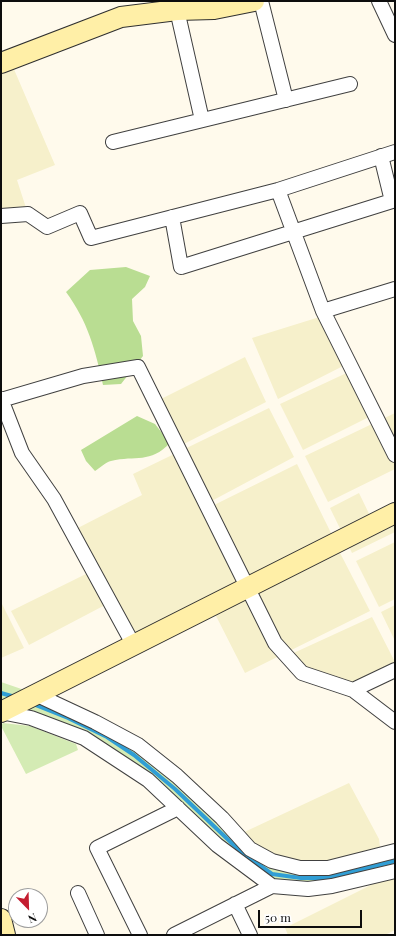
<!DOCTYPE html>
<style>
body{margin:0}
#map{position:relative;width:396px;height:936px;overflow:hidden;background:#fffaec;font-family:"Playfair Display",serif}
canvas{display:block}
.frame{position:absolute;inset:0;border:2px solid #0d0d0d;pointer-events:none}
.north{position:absolute;left:8px;top:888px;width:40px;height:40px;box-sizing:border-box;background:#fff;border:1px solid #9e9e9e;border-radius:50%;rotate:157deg;font-size:11px;font-weight:700;line-height:16px;text-align:center;color:#0d0d0d}
.north::after{content:'';display:block;margin:auto;width:14px;height:18px;background:#c41d30;clip-path:polygon(50% 0,100% 100%,50% 72%,0 100%)}
.scale{position:absolute;left:258px;top:910px;width:104px;height:18px;box-sizing:border-box;border:2px solid #0d0d0d;border-top:0;padding-left:5px;font-size:12px;line-height:14px;white-space:nowrap;color:#0d0d0d;-webkit-text-stroke:3px #fff;paint-order:stroke}
</style>
<div id="map">
<canvas width="396" height="936"></canvas>
<div class="frame"></div>
<div class="north">N</div>
<div class="scale">50 m</div>
</div>
<script>
const context = document.querySelector('canvas').getContext('2d');
context.lineJoin = 'round';
function paint(path, color) { context.fillStyle = color; context.fill(path, 'evenodd'); }
function strokePath(path, color, width, dash) { context.strokeStyle = color; context.lineWidth = width; context.lineCap = dash ? 'butt' : 'round'; context.setLineDash(dash || []); context.stroke(path); }
paint(new Path2D(`
 M13 67 55 165 17 180 28 214 1 216V71Z
 M326 315 349 363 278 399 252 338Z
 M245 357 266 402 178 447 155 402Z
 M353 370 375 414 303 450 280 404Z
 M269 408 294 457 206 504 245 583 130 638 74 530 142 495 133 474Z
 M395 413V469L328 502 305 456Z
 M297 464 332 535 247 577 212 506Z
 M359 493 374 524 395 513V532L352 553 330 508Z
 M395 542V599L379 607 356 561Z
 M338 549 370 611 245 673 211 606Z
 M90 572 107 604 29 645 11 611Z
 M1 602 24 648 1 658Z
 M395 605V641L381 612Z
 M372 617 395 662V670L353 690 302 673 287 656Z
 M349 783 379 839 381 855 300 868 272 861 238 835Z
 M395 873V930L385 935H288L285 928Z`), '#f6f0cb');
paint(new Path2D(`
 M1 682 36 694 129 741 272 861 315 868 395 851V873L332 886H272L119 761 42 722 1 713Z
 M3 723 30 726 76 744 78 750 26 774 1 726Z`), '#d4ebb4');
paint(new Path2D(`
 M126 267 150 276 145 287 132 299 133 321 141 336 143 356 121 384 103 385C95 349 88 322 66 292L90 270Z
 M137 416 155 424 170 443C150 464 136 455 111 461 106 462 100 468 95 471L86 461 81 450Z`), '#b9dd92');
strokePath(new Path2D(`
 M1 693 15 697
 M33 704 68 718 107 737 134 755 175 789 241 852 272 874 301 878H326L395 861`), '#309ed5', 4);
const street = new Path2D(`
 M261 1 286 100
 M379 1 395 35
 M177 10 202 120
 M113 142 350 84
 M278 190 323 311 395 455
 M1 216 28 214 47 227 80 213 91 238 278 190 395 152
 M172 217 181 267 392 201 381 156
 M323 311 395 289
 M1 399 22 453 54 499 133 644
 M1 400 83 376 138 367 275 643 302 673 353 690 395 722
 M353 690 395 670
 M35 694 95 722 138 745 177 776 222 818 250 849 272 861 300 868H328L395 851
 M1 712 31 718 84 738 148 780 217 845 272 886
 M78 893 97 935
 M235 904 250 935
 M140 935 97 848 178 808
 M174 935 272 886 308 889 332 886 395 871`);
const secondary = new Path2D(`
 M1 63 121 17 177 10 214 9 254 1
 M1 712 395 513
 M1 919 5 935`);
strokePath(street, '#404040', 16);
strokePath(secondary, '#2f2f2f', 22);
strokePath(street, '#fff', 14);
strokePath(secondary, '#ffefa7', 20);
</script>
